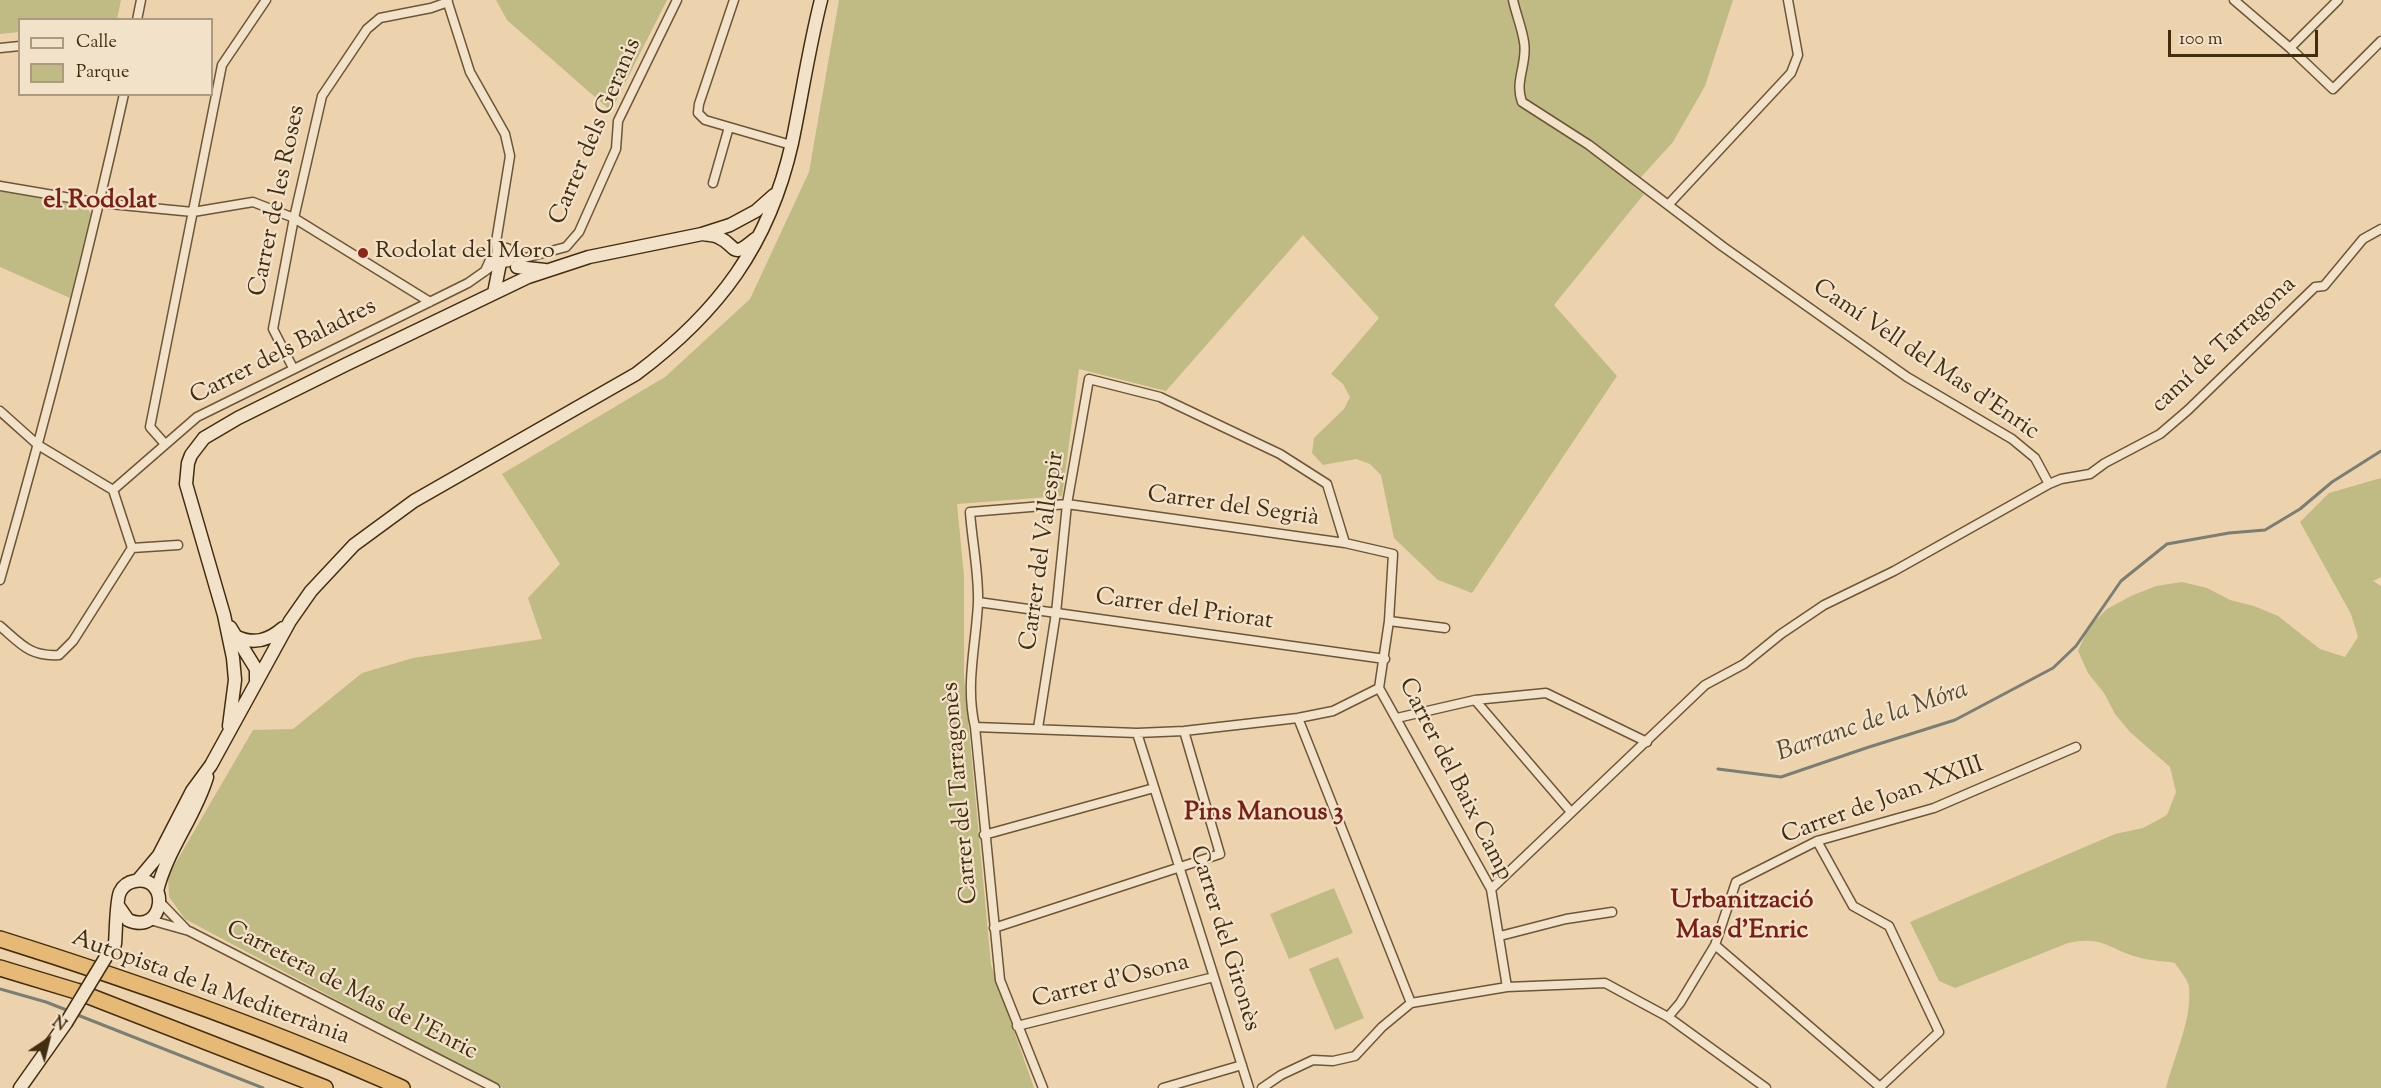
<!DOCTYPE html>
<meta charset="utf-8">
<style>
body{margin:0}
#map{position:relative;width:2381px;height:1088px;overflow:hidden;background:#edd3ad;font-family:"Sorts Mill Goudy",serif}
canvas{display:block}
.legend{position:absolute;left:18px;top:18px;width:195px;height:78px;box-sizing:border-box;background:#f3e2ca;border:2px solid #ac9a7f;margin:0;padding:8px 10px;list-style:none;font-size:18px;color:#422d0f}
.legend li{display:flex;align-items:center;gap:12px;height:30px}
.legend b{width:30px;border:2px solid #ac9a7f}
.north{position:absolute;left:18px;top:1010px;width:60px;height:60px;-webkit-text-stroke:4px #f3e2ca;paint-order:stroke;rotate:35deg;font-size:16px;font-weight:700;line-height:24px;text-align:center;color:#422d0f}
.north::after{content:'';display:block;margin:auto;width:21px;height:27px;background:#422d0f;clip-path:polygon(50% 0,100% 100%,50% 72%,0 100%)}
.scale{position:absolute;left:2168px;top:30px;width:150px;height:27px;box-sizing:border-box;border:3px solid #422d0f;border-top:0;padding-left:8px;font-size:18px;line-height:21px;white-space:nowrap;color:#422d0f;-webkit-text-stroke:4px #f3e2ca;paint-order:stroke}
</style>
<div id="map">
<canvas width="2381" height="1088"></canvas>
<ul class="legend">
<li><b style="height:8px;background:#f3e2ca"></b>Calle</li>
<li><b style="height:16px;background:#c0ba84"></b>Parque</li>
</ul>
<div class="north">N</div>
<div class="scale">100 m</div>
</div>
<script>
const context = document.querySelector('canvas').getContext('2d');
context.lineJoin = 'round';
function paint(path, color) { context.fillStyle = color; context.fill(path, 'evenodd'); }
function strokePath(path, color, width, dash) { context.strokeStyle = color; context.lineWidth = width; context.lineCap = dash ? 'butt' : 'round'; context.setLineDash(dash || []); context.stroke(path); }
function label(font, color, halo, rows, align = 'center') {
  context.font = font + ' "Sorts Mill Goudy",serif'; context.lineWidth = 4.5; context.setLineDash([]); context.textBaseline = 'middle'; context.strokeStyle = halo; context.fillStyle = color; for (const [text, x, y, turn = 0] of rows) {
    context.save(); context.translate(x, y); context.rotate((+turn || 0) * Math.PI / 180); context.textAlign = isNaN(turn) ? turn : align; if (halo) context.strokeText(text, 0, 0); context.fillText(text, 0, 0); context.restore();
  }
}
paint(new Path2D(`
 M0 0H121L117 19 20 20 19 32 0 34Z
 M496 0H667L611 111 507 20Z
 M839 0H1733L1705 86 1673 142 1633 186 1644 194 1554 305 1617 376 1472 593 1438 580 1394 538 1381 475 1370 464 1356 459 1323 465 1312 453 1314 438 1344 409 1350 397 1343 384 1331 374 1379 318 1303 235 1166 391 1079 369 1062 496 957 504 964 576V677L991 965 1034 1088H503L185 919 169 897 168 876 253 730 293 729 362 673 413 658 542 639 528 598 560 564 502 474 665 377 750 299 809 172Z
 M0 191 84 205 91 213 70 298 0 267Z
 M2381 478V577L2373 581 2381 586V1088H2166C2174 1056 2192 1021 2189 987 2188 979 2179 970 2175 963 2164 961 2152 961 2141 958 2109 950 2104 935 2068 943L1955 988 1939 981 1910 922 2115 834 2143 828 2167 815 2176 792 2170 767 2130 732 2115 714 2104 693 2088 673 2078 651 2089 627 2107 609 2131 596 2156 586 2182 582 2207 588 2230 600 2254 606 2278 616 2320 649 2345 657 2358 637 2351 614 2300 522 2329 493Z
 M1334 888 1353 933 1289 959 1270 914Z
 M1338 957 1364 1018 1335 1030 1309 969Z`), '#c0ba84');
strokePath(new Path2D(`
 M1718 769 1781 777 1866 748 1955 720 2053 668 2076 646 2121 581 2167 544 2229 533 2265 530 2300 509 2332 482 2381 451
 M0 989 46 1002 69 1011
 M75 1014 263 1088`), '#7a7e74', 3);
const minor = new Path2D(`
 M447 0 470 72 505 134 510 156 496 242 497 253
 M734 0 699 104 698 113 705 120 791 145
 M1513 0C1516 14 1522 28 1524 42 1528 63 1514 81 1522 102L1589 145 1722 246 1907 377 2012 439 2035 458 2049 484
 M2234 0 2290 48 2333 89 2381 41
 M137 20 141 0
 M0 48 20 46
 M2290 48 2338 0
 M713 183 729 127
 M0 186 100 203 193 212 253 202 294 218 430 302
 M1668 205 1791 73 1798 55 1788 0
 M512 257 521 259 566 247 579 232 616 149 618 121 677 0
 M485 271 490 260 496 255 499 249 507 248 511 251 512 257 509 262 503 263 497 259
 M293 368 273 329 294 218 322 96 367 29 380 18 431 8 448 2
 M0 411 38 445 113 490 132 548
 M165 444 150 427 222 65 266 0
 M113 490 197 417 468 283 495 264 498 260
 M132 548 178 545
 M0 580C46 419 88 257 124 94
 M978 602 1385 659
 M1389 621 1445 628
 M0 626C21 644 30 657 59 655L73 641 132 548
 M1475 700 1571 812
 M1298 718 1411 1003
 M1397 718 1475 700 1546 693 1647 742
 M975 727 1137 733 1184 731 1298 718 1333 711 1379 688
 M1038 728 1056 613 1067 504 1089 379 1160 397 1280 454 1327 484 1345 543
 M1137 733 1249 1088
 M984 835 1154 788
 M1817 841 1853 906 1889 926 1939 1032 1879 1088
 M1491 889 1705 685 1744 664 1781 634 1824 605 1894 571 2049 484 2061 479 2090 474 2105 463 2160 434 2188 410 2315 287 2324 286 2363 239 2381 229
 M160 902 186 929
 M150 920 189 931 495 1088
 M994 928 1220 854 1184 731
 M1500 936 1566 919 1612 912
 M1715 945 1880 1087
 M1668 1017 1766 1088
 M1017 1026 1214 977
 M1043 1088 1000 980 975 727C965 685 976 645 978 603 979 573 972 541 970 512L1067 504 1345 543 1393 554 1389 621 1379 688 1491 889 1507 987
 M1163 1088 1242 1065
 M1262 1088 1281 1075 1313 1060 1333 1061 1355 1056 1382 1027 1411 1003 1507 987 1605 983 1668 1017 1680 1003 1715 945 1736 882 1817 841 1934 808 2076 747`);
const secondary = new Path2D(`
 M703 234C708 235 714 235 718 237 738 246 730 260 755 239
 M517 267 545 270
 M494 293 500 263
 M230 627 256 669V683
 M235 636C253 645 268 641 283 628
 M229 726 235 680 233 658 224 615 186 484 188 463 191 455 204 438 238 418 347 364 528 277 589 257 702 234 730 225 756 211 774 195
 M138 880 159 855 192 791 211 765 290 621 311 591 354 545 414 501 636 374C719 312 769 245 792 143 802 95 809 47 821 0
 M157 891C167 850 195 817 207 777
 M115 944C116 933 116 900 120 892 123 886 129 882 135 881 171 875 165 936 128 920L119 907
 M20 1088 66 1023`);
const motorway = new Path2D(`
 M0 939C137 982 271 1029 402 1088
 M0 968 76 991 325 1088`);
strokePath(minor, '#6d5636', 11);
strokePath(secondary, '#422d0f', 15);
strokePath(motorway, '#422d0f', 18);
strokePath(minor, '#f3e2ca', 8);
strokePath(secondary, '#f3e2ca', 12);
strokePath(motorway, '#e6ba76', 15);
const secondaryBridge = new Path2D(`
 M66 1023 109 952`);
strokePath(secondaryBridge, '#422d0f', 15, []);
strokePath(secondaryBridge, '#f3e2ca', 12);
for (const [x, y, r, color] of [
 [363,253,6,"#8f2418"]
]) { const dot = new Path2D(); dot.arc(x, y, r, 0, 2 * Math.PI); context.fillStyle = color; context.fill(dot); strokePath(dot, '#f3e2ca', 2); }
label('24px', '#422d0f', '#f3e2ca', [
 ["Carrer dels Geranis",597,132,-67],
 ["Carrer de les Roses",279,201,-78],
 ["camí de Tarragona",2225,346,-43],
 ["Carrer dels Baladres",284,353,-27],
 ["Camí Vell del Mas d'Enric",1925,361,34],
 ["Carrer del Segrià",1233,508,8],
 ["Carrer del Vallespir",1044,551,-82],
 ["Carrer del Priorat",1184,611,8],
 ["Carrer del Baix Camp",1454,780,63],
 ["Carrer del Tarragonès",962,793,-95],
 ["Carrer de Joan XXIII",1883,802,-20],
 ["Carrer del Gironès",1223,939,73],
 ["Carrer d'Osona",1111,983,-14],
 ["Autopista de la Mediterrània",210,989,20],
 ["Carretera de Mas de l'Enric",351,992,27]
]);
label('24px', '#422d0f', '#f3e2ca', [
 ["Rodolat del Moro",375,253]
], 'left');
label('bold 26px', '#7a1f14', '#f3e2ca', [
 ["el Rodolat",100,203],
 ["Pins Manous 3",1264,815],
 ["Urbanització",1742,903],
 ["Mas d'Enric",1742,933]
]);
label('italic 26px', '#554831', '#f3e2ca', [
 ["Barranc de la Móra",1873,723,-19]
]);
</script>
